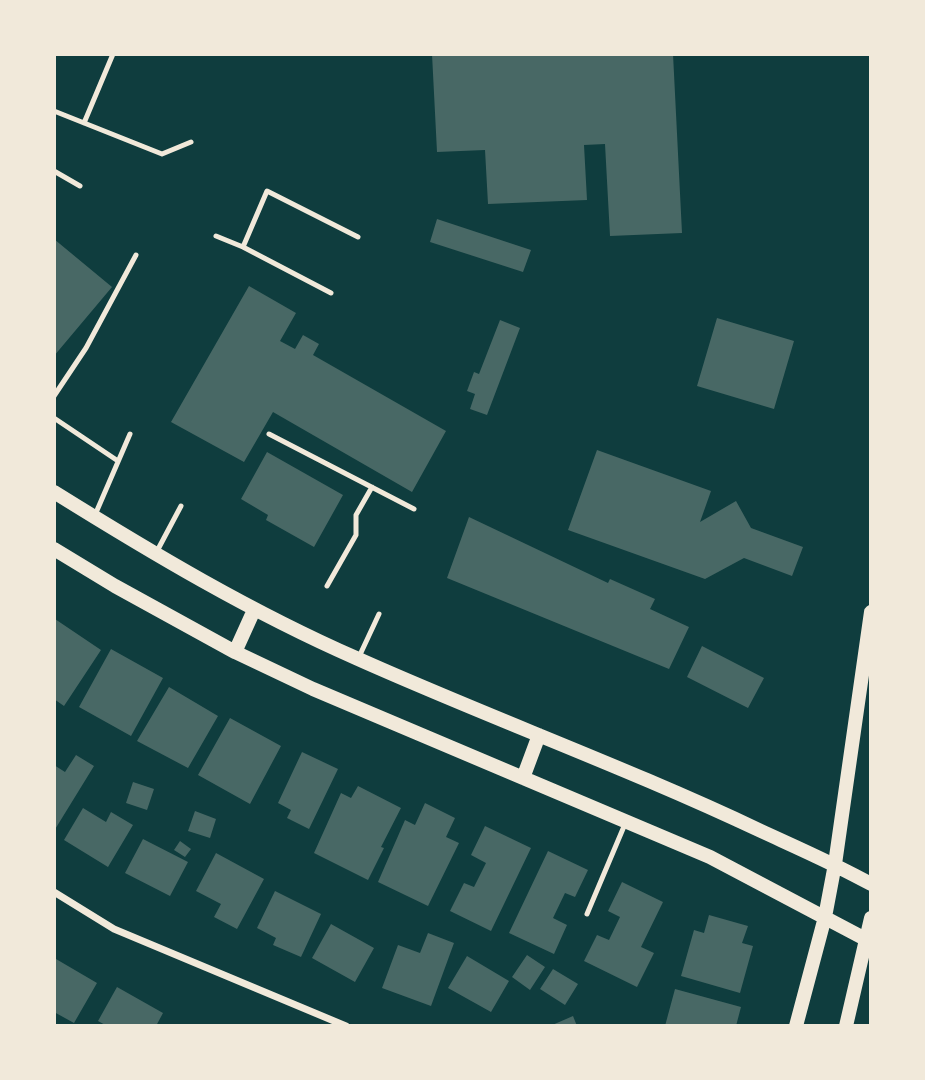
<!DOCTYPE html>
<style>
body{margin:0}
#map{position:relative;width:925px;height:1080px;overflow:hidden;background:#0f3d3e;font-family:"Noto Sans",sans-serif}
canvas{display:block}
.frame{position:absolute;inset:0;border:56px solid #f1e9da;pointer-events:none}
</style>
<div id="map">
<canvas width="925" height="1080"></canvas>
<div class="frame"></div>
</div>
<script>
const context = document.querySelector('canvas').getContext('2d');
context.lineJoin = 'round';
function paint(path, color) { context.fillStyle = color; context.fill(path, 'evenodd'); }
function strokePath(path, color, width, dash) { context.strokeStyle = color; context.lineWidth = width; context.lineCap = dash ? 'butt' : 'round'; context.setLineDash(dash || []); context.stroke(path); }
paint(new Path2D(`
 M432 54H673L682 233 610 236 605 144 584 145 587 200 488 204 485 150 437 152Z
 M437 219 531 250 523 272 430 242Z
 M54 239 112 287 54 356Z
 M249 286 296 313 280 341 295 349 303 335 319 344 313 355 446 431 412 492 273 412 244 462 171 422Z
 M717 318 794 341 774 409 697 386Z
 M500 320 520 328 487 415 470 409 475 394 467 391 474 372 479 374Z
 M597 450 711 491 700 522 736 501 751 528 803 547 792 576 744 558 705 579 568 530Z
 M267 452 343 495 314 547 266 520 268 515 241 499Z
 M469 517 608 583 610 579 655 599 650 609 689 627 669 669 447 578Z
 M55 619 101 650 64 706 54 699Z
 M702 646 764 678 748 708 687 677Z
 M111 649 163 678 131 736 79 707Z
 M169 687 218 716 188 768 137 741Z
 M230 718 281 746 250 804 198 775Z
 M302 752 338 769 309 829 287 818 291 810 278 803Z
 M76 755 94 766 54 831V765L65 772Z
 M133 782 154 789 147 810 126 803Z
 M358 786 401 808 381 847 384 848 368 880 314 853 341 793 351 798Z
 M425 803 455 818 446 837 459 843 428 906 378 882 405 820 415 825Z
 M83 808 106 822 111 812 133 825 108 867 64 840Z
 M195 811 216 819 210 838 188 831Z
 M485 826 531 848 491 931 450 911 464 883 474 887 486 863 471 855Z
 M143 839 188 862 170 896 125 873Z
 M180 841 191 849 185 857 174 850Z
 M548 851 588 870 575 897 565 893 553 918 567 925 554 954 509 933Z
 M216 853 264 879 237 929 214 917 221 904 196 891Z
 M622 882 663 902 641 947 654 953 637 987 584 961 597 935 609 940 620 917 608 911Z
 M275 891 321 914 301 957 273 945 276 938 257 928Z
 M709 915 748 926 742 943 753 946 740 993 681 976 694 930 704 933Z
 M331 924 374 948 355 982 312 958Z
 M428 933 454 943 431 1006 382 988 398 945 420 953Z
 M527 955 545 967 530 990 512 977Z
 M467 956 509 981 491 1012 448 988Z
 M56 959 97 983 74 1023 54 1012Z
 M553 969 578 984 565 1005 540 989Z
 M117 987 163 1013 156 1026H107L98 1021Z
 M675 989 741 1007 736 1026H665Z
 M573 1016 577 1026H550Z`), '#486865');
strokePath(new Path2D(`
 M54 111 162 154 191 142
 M84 123 113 54
 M54 171 80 186
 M216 236 243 247 331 293
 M243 247 267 191 358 237
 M54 396 86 348 136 255
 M54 418 118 461
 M269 434 414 509
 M95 515 130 434
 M156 553 181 506
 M327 586 356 535V515L372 487
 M358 659 379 614
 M587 914 625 824`), '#f1e9da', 5);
strokePath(new Path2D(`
 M54 892 114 929 346 1026`), '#f1e9da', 7);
strokePath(new Path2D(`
 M54 492C152 553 251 612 356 658 490 718 628 768 761 831 798 848 835 864 871 884
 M54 549 115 586 235 652 313 689 710 857 871 942
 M235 652 254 610
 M523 778 539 735
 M796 1026 825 917 835 864 871 612
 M846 1026 871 918`), '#f1e9da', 14);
</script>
